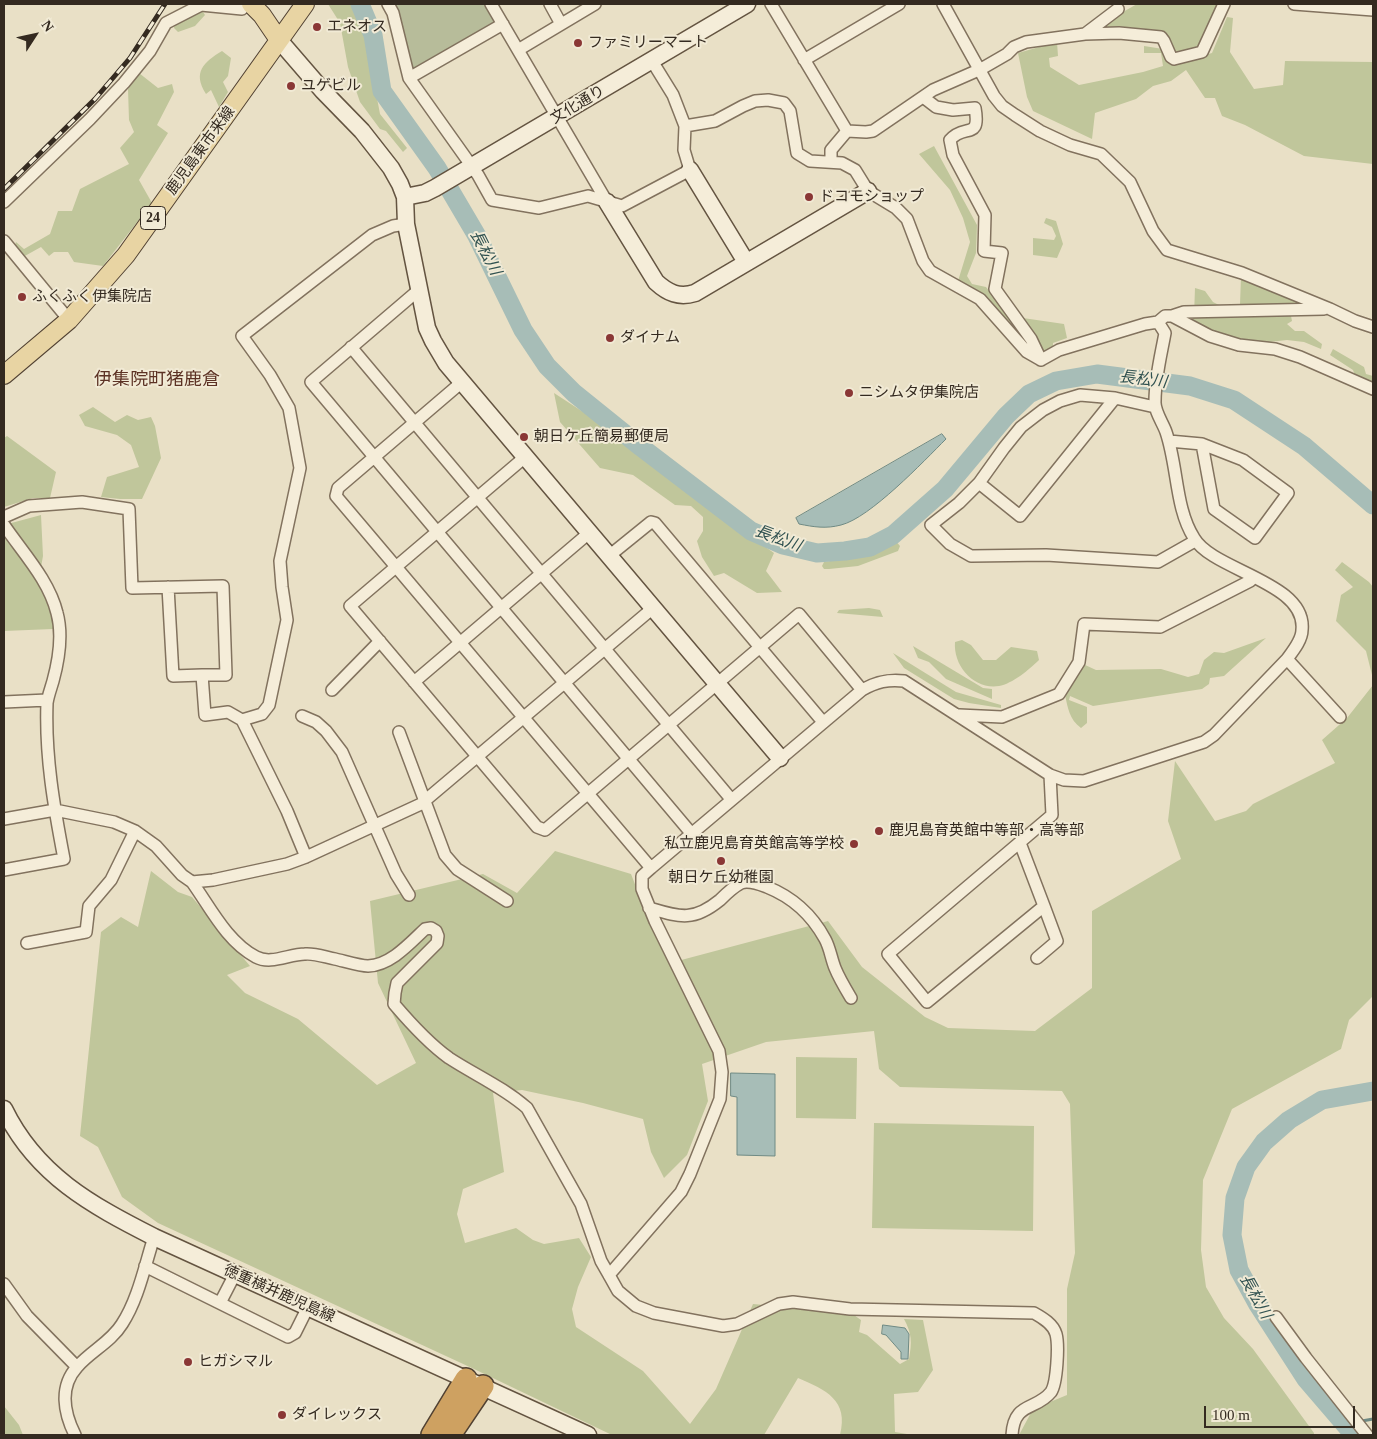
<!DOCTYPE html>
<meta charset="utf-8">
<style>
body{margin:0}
#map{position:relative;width:1377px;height:1439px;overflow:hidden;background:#e9e0c6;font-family:"Times New Roman",serif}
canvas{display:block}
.frame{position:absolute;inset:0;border:5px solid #342a20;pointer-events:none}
.north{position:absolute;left:10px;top:10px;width:50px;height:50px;-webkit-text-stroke:4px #f1ead5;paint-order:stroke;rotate:55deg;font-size:14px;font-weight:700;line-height:20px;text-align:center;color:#342a20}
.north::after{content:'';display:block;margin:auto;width:18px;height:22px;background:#342a20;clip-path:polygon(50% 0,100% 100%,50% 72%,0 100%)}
.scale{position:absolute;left:1204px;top:1406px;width:151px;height:22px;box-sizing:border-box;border:2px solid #342a20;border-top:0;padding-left:6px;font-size:15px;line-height:18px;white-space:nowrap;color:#342a20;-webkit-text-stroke:4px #f1ead5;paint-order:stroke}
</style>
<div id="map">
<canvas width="1377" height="1439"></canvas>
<div class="frame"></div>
<div class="north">N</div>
<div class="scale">100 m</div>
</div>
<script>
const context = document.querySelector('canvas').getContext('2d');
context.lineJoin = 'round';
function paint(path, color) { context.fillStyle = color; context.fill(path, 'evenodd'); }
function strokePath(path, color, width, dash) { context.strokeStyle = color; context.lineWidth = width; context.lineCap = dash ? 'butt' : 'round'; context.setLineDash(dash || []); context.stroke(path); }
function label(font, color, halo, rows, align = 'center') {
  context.font = font + ' "Times New Roman","Noto Sans JP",serif'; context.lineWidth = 4; context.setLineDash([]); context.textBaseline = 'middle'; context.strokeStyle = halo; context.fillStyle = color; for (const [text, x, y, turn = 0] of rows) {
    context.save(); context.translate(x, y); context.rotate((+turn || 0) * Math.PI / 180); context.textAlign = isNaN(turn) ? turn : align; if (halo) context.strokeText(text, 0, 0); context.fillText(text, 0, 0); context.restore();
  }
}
paint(new Path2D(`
 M328 4H352L367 45 380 114 407 148 403 152 386 131 380 129 360 102 348 67 340 23Z
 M1137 4H1219L1198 50 1176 56 1168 38 1104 30 1102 24Z
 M201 9 205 15 195 26 178 32 174 28 175 23Z
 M1227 17 1233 18 1230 52 1254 89 1283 85 1285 61 1373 62V164L1304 156 1245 125 1222 116 1215 98H1205L1186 70 1171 81 1153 86 1136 99 1095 113 1092 139 1033 111 1027 97 1018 53 1057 42 1058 56 1049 58 1050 67 1079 85 1143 72 1163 66 1161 53H1144V46L1163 49 1176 63 1212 53Z
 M222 51 231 58 228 76 223 82 228 92 219 107 211 90 206 94C192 72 204 62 222 51Z
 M139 73 158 88 172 84 174 92 157 125 168 133 139 180 152 203 103 266 74 262 68 252H54L49 256 41 247 23 257 14 248 16 242 24 249 50 234 58 211H72L80 189 129 164 120 148 134 132 129 120 128 89Z
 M934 146 977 225 976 253 967 276 972 284 986 287 1021 332 1017 335 958 281 970 242 963 218 950 190 919 154Z
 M1046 218 1056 221 1063 244 1057 258 1033 255V238L1054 240 1056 236 1052 227 1044 223Z
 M1241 277 1311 305 1240 304Z
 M1195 288 1205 291 1213 302 1241 316H1291L1292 321 1287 324 1295 331H1304L1322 344 1321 349 1304 342 1287 340 1269 342 1241 341 1192 322 1194 316Z
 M1023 318 1064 324 1067 338 1053 343V348L1043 355 1036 337Z
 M1333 349 1364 367 1366 374 1373 376V384L1356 378 1353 370 1330 355Z
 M554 393 594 419 648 459 709 507 774 553 766 571 782 592 757 593 724 573 714 576 702 557 697 541 703 531V517L691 506 675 505 633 475 600 468 560 422Z
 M93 407 115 422 127 415 138 420 151 417 155 426 161 458 142 499H120L101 497 107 477 139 467 131 445 117 435 85 426 79 415Z
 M7 436 56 472 50 498H33L4 507V438Z
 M41 515 43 556 41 567 54 614 53 629 4 631V525Z
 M894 539 900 546 898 551 858 566 829 569H824L822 566 824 562C849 558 873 553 894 539Z
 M1342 562 1369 582 1373 587V679L1366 651 1336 621 1341 595 1353 587 1335 570Z
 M869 608 880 610 883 617 837 613 839 610Z
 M1266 638 1224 676 1210 678 1209 684 1202 689 1093 706 1070 696 1069 700 1087 707V723L1081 728C1069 719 1068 708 1065 695L1083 664 1096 670 1161 669 1188 677 1199 674 1204 660 1214 652 1224 653Z
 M962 640 971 645 983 660H996L1011 647 1037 651 1039 660C1030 669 1012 684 999 686 974 690 953 666 955 642Z
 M913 646 983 688 992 689V699L946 679 929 662 918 658Z
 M893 653 956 692 1001 705V708L969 703 954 699 904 668Z
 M1373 685V996L1349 1020 1341 1049 1232 1109 1203 1180 1201 1250 1206 1287 1224 1318 1253 1349 1314 1433V1435H1019L1033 1409 1067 1395V1289L1075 1253 1070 1104 1062 1091 900 1087 879 1069 874 1031 766 1042 702 1064 708 1101 687 1155 664 1178 651 1152 643 1119 583 1103 522 1090 493 1093 504 1172 463 1189 457 1214 465 1243 516 1228 533 1240 544 1244 579 1238 591 1257 578 1287 572 1309 576 1327 643 1371 690 1424 716 1389 753 1304 851 1313 861 1320 859 1332 867 1335 900 1364 909 1359C912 1342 912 1334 904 1319L923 1320 933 1370 918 1392 894 1394 895 1432 913 1435H840C849 1400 826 1390 798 1378L764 1435H612L474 1369 158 1223 122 1197 98 1147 80 1136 101 932 121 917 138 927 151 871 178 892 192 897 250 966 227 975 245 993 298 1019 377 1085 416 1063 378 983 370 901 483 874 517 893 555 851 631 874 650 923 670 963 828 921 862 967 925 1017 948 1028 1035 1031 1092 988V911L1181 859 1168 821 1175 761 1215 821 1246 811 1253 804 1335 763 1322 740 1347 718Z
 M796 1057 857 1058 856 1119 796 1118Z
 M874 1123 1034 1126 1033 1231 872 1228Z
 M4 1406 19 1425 23 1435H4Z`), '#c0c69b');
paint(new Path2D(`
 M392 4H485L494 20 493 24 415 69 411 67Z`), '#b7bc9a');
const water = new Path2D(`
 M942 434 946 439C924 461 870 518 841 525 826 529 814 527 799 524L796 518Z
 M731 1073 775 1074V1156L737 1155V1097L731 1096Z
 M883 1325 905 1328 909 1334 908 1359H901V1352L886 1335 882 1334Z`);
paint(water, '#a7bdb7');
strokePath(water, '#6f8a84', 1);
strokePath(new Path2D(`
 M1362 1421 1373 1419`), '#6f8a84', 3);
strokePath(new Path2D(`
 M360 4 373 35 382 91 437 168 477 236 523 330 547 366 574 393 641 447 751 531 783 545 817 553 845 551 870 547 893 535 945 489 1006 416 1029 394 1056 381 1097 374 1190 386 1234 400 1304 446 1373 505
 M1354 1435 1306 1379 1257 1303 1239 1270 1232 1235 1235 1198 1246 1167 1264 1142 1289 1120 1322 1100 1373 1091`), '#a7bdb7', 19);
const street = new Path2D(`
 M388 4 393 13 409 78 478 175 492 200 539 208 588 196 622 206 690 170 684 150 685 126
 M491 4 607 202
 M550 4 561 24
 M771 4 847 131 866 132 873 131 933 90 981 69 1007 54 1014 47 1026 42 1085 34 1118 9
 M943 4 994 96 1002 106 1015 115 1040 131 1070 145 1101 154 1130 182 1153 231 1167 250 1242 273 1330 309 1355 321 1373 327
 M1294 4 1373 10
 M1085 34 1119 33 1161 37 1164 41 1171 57 1174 59 1202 52 1224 4
 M518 50 595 4
 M804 60 899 4
 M652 61 673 95 685 126 715 121 743 106 755 101 768 100 784 103 790 111 797 153 810 161 842 163 855 170 868 191 896 208 907 219 923 261 930 271 980 299 1027 352 1041 360
 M409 78 503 24
 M923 97 936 107 953 110 975 108C981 141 964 123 950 140L953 155 985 215 984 251 1002 253 995 289 1031 339 1041 360
 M831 161V150L847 131
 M4 202 90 119 124 83 150 51 166 23 201 5 242 9 246 4
 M4 241 69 320
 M419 291 414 294 311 382 691 833
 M1172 316 1210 336 1239 345 1275 349 1300 357 1373 389
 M351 347 731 799
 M1041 360 1059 350 1145 324 1158 322 1165 316H1172L1184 312 1324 309
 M462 382 338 488 336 496 651 868 862 690C876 682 888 679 904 681L1050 775 1064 780 1084 781 1204 742 1214 735 1287 659C1293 651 1302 640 1302 630 1307 582 1213 571 1194 538 1175 508 1178 467 1166 432 1163 423 1154 411 1155 401 1155 378 1161 355 1165 333L1158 322
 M1155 407 1115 398 1080 395 1060 401 1043 410 1021 427 1004 448 979 483 959 503 931 525 950 544 971 556 1046 555 1158 562 1195 541
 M1169 441 1202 444 1243 460 1288 493 1255 538 1214 509 1202 444
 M525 457 350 606 537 827 545 830 799 614 862 690
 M979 483 1020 516 1115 398
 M4 517 29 506 82 502 129 509 132 588 223 586 226 675H202
 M4 525C23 553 49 580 57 613 63 635 59 659 53 681 51 688 48 696 47 703 45 756 54 807 64 859L4 870
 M609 556 651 522 655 523 823 722
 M168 587 173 676 202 675 205 715 228 712 242 720 287 811 306 857
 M1287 659 1340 717
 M414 682 589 533
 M332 690 380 641
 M4 702 47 700
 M959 715 1002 717 1059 694 1079 662 1084 624 1160 627 1250 581 1254 577
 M302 716 316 722 326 731 342 752 396 874 409 895
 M242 720 262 714 269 705 287 620 282 587 280 561 300 468 289 408 270 375 242 336 372 235 393 226 406 224
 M399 732 445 855 457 869 507 901
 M4 819 55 810 114 822 135 831 156 846 182 875 192 882 213 880 287 864 306 857 421 804 653 608
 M1020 843 1044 906 927 1002 888 954 1052 815 1050 775
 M192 882C210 907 227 942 256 957 271 965 289 954 305 954 314 953 325 957 335 959 344 961 360 966 368 966 391 965 410 943 425 929L431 928 436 931 438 936 437 943 397 983 395 993 394 1004C411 1024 428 1043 449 1058 475 1075 503 1087 527 1108L581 1204 601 1261 609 1275 618 1291 636 1306 654 1313 723 1326 737 1324 779 1304 793 1302 850 1309 1034 1313C1043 1318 1053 1324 1056 1334 1059 1345 1057 1383 1051 1392 1036 1411 1014 1401 1012 1435
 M649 908C680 917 693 922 720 900 726 894 733 887 741 883 749 880 759 884 767 887 792 897 812 915 825 939 830 948 831 958 835 968 839 978 845 988 851 998
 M27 943 86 932 89 906 111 880 135 831
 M1037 958 1057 941 1044 906
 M145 1266 288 1337 295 1333 308 1307
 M609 1275 681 1192 690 1174 720 1099 722 1072 719 1051 655 921 642 889V876L651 868
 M4 1284 27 1316 77 1367
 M220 1303 235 1274
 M1276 1317 1306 1358 1367 1435
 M75 1435C64 1413 59 1387 77 1367 91 1351 111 1342 122 1324 138 1300 145 1265 154 1237`);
const secondary = new Path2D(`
 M279 40 323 91 362 131 391 168 400 184 405 197 406 224 427 328 433 341 446 363 780 758
 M690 170 746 262
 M405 197 425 193 435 188 747 4
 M607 202 656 282C668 293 679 298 695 293L868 191
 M4 1109C36 1175 91 1205 154 1237L588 1435`);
const primary = new Path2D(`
 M251 4 262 15 279 40
 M4 375 69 320 126 255 305 4`);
const highway = new Path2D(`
 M432 1435 466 1379
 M450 1435 483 1386`);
strokePath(street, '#82725e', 14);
strokePath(secondary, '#645441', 19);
strokePath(primary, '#514132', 20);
strokePath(highway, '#514132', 24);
strokePath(street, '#f5edd9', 11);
strokePath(secondary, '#f5edd9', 16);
strokePath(primary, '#e8d4a3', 18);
strokePath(highway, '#cea161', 21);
const rail = new Path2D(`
 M4 189 95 99 130 58 165 4`);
strokePath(rail, '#342a20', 5);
strokePath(rail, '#f1ead5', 3, [9]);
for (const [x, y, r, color] of [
 [317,27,5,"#8a3735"],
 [578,43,5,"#8a3735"],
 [291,86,5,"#8a3735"],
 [809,197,5,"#8a3735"],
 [22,297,5,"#8a3735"],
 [610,338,5,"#8a3735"],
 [849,393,5,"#8a3735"],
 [524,437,5,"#8a3735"],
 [879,831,5,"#8a3735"],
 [854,844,5,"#8a3735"],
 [721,861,5,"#8a3735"],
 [188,1362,5,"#8a3735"],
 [282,1415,5,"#8a3735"]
]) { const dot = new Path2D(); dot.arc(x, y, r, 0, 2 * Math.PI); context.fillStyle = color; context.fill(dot); strokePath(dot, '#f1ead5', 2); }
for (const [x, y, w] of [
 [153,218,25]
]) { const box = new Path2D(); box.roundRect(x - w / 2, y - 11.5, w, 23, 4); context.fillStyle = '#f1ead5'; context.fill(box); strokePath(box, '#342a20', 1); }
label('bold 14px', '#342a20', null, [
 ["24",153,218]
]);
label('15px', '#342a20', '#f1ead5', [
 ["エネオス",327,27],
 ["ファミリーマート",588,43],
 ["ユゲビル",301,86],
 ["ドコモショップ",819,197],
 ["ふくふく伊集院店",32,297],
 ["ダイナム",620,338],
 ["ニシムタ伊集院店",859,393],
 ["朝日ケ丘簡易郵便局",534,437],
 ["鹿児島育英館中等部・高等部",889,831],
 ["私立鹿児島育英館高等学校",844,844,"right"],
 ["朝日ケ丘幼稚園",721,878,"center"],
 ["ヒガシマル",198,1362],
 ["ダイレックス",292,1415]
], 'left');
label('15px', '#342a20', '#f1ead5', [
 ["文化通り",578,105,-31],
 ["鹿児島東市来線",201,151,-54],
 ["徳重横井鹿児島線",279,1294,24]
]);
label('italic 16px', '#315251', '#f1ead5', [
 ["長松川",485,253,63],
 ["長松川",1143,380,7],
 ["長松川",778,539,20],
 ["長松川",1255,1297,61]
]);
label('18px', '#5c3224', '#f1ead5', [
 ["伊集院町猪鹿倉",157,380]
]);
</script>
